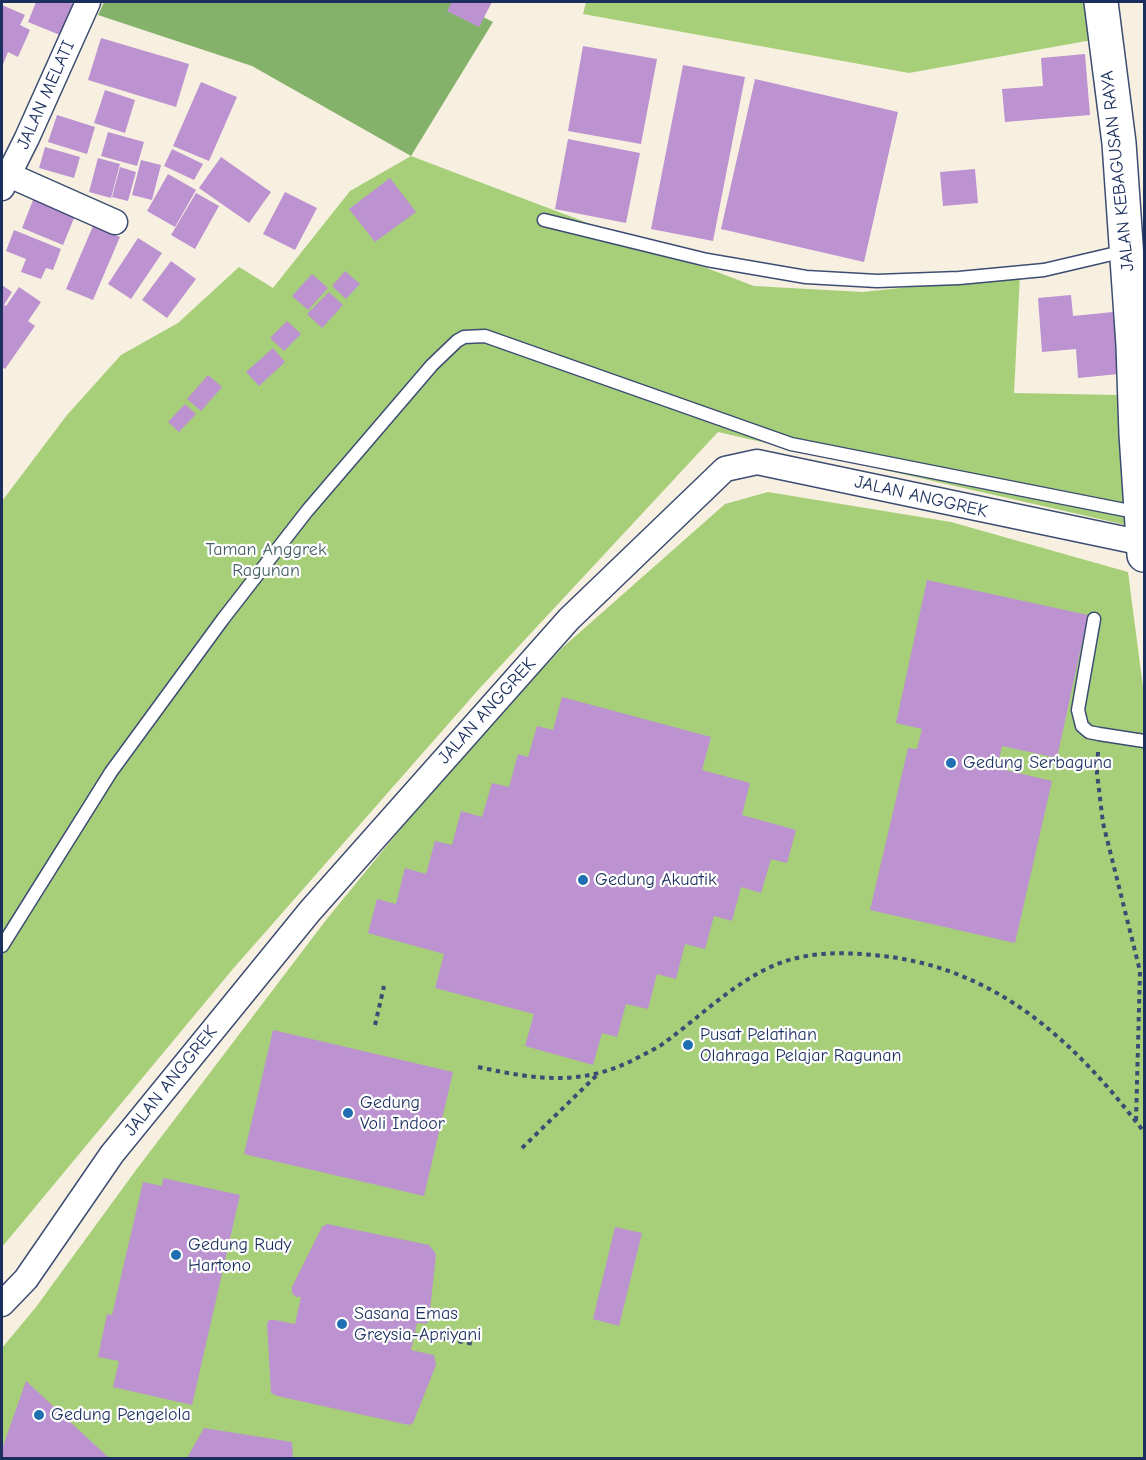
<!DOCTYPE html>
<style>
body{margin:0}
#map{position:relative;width:1146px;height:1460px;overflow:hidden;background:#f7f0e0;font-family:"Comic Neue",sans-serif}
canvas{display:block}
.frame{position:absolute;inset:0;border:3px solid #1b2f5e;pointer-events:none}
</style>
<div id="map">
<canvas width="1146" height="1460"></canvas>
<div class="frame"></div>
</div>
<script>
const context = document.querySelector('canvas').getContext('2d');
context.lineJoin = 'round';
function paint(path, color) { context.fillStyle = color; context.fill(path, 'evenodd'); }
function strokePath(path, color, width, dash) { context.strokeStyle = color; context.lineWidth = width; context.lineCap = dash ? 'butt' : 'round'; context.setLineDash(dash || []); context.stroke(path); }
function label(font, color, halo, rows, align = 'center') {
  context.font = font + ' "Comic Neue",sans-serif'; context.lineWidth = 4.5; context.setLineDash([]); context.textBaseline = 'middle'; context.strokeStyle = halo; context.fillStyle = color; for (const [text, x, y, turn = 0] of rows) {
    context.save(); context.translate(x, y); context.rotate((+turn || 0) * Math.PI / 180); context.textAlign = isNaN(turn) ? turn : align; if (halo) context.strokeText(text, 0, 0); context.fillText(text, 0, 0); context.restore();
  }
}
paint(new Path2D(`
 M586 2H1092V40L909 73 583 14Z
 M411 156 754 286 863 292 1020 275 1014 393 1119 395 1126 525 718 432 479 689 232 970 2 1247V501L67 415 121 355 178 323 239 267 273 288 350 191Z
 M768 492 951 522 1128 572 1144 695V1458H2V1348L36 1307 136 1170 326 920 456 761 562 648 725 504Z`), '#a7cf7a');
paint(new Path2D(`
 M104 2H454L493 22 411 156 252 66 98 15Z`), '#85b26a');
paint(new Path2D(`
 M36 2H68L73 4 60 35 28 22Z
 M452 2H492L479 27 447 11Z
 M2 5 25 15 20 25 30 30 18 57 8 52 2 67Z
 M101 38 189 64 176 107 88 80Z
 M583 46 657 59 641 144 568 131Z
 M1085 54 1090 115 1005 122 1002 89 1043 86 1041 58Z
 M683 65 745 77 713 241 651 229Z
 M755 79 898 112 864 262 721 229Z
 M201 82 237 97 209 161 173 146Z
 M105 90 135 100 125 133 94 123Z
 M57 115 95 127 87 154 48 142Z
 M108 132 144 142 137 166 101 156Z
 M568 139 640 153 626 223 555 209Z
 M45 147 80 157 74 178 39 168Z
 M172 149 203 164 194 180 164 166Z
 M221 157 271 192 249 223 199 188Z
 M98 158 120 164 111 198 89 192Z
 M141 160 161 165 152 200 132 195Z
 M120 167 136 172 128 201 112 197Z
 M975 169 978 203 943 206 940 172Z
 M168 174 196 190 175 227 147 211Z
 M390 178 416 212 375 242 349 209Z
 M285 192 317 208 295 250 263 234Z
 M196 193 219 206 195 249 171 235Z
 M35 195 77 211 63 245 22 228Z
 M93 226 120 237 93 300 66 289Z
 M14 230 61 249 53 270 46 268 41 279 21 272 26 259 6 251Z
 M138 238 162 253 131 299 108 284Z
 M171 261 196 279 167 318 142 300Z
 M345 271 360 284 346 299 332 286Z
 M312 274 328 288 308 310 292 296Z
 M2 285 12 292 4 305 6 306 19 287 41 302 28 321 35 326 5 369 2 367Z
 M329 292 343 305 322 328 307 314Z
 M1071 295 1073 316 1113 312 1119 374 1078 378 1076 349 1042 352 1038 298Z
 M287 321 301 334 284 351 270 338Z
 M273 348 285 362 259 386 246 372Z
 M208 375 222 387 201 411 187 399Z
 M185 404 196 414 179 432 168 422Z
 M927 580 1088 615 1057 758 1002 746 997 768 1052 781 1015 943 870 910 908 748 917 749 922 729 896 723Z
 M562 697 711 737 702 770 750 783 742 815 796 830 787 863 771 859 761 893 741 887 732 921 714 916 705 949 685 944 676 979 657 974 648 1009 626 1004 617 1037 602 1033 593 1065 525 1046 534 1014 435 988 444 954 368 933 377 899 396 904 405 868 426 874 435 841 452 845 461 811 482 817 492 783 509 787 518 754 528 757 537 726 553 730Z
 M273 1030 453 1072 424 1196 244 1154Z
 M163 1178 240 1195 192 1405 113 1387 119 1361 98 1357 107 1314 112 1315 143 1182 162 1186Z
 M327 1224 429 1245 436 1254 429 1320 426 1324 417 1323 411 1350 434 1355 436 1365 413 1423 409 1425 277 1396 271 1393 267 1324 269 1320H275L295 1324 301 1297H296L292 1293V1287L322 1227Z
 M615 1227 642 1233 619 1326 593 1319Z
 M26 1381 108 1457 107 1458H2V1449Z
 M204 1428 292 1442 293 1458H187Z`), '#bc92d1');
const service = new Path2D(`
 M544 220 707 260 806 277 877 281 959 278 1044 270 1125 251
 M1094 619 1078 710 1082 726 1089 732 1099 734 1144 741
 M2 946 111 772 223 619 307 511 432 365 457 341 464 337 485 336 791 444 1140 513`);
const minor = new Path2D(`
 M9 175 115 222
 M2 188 27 138 88 2
 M2 1304 26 1279 112 1154 310 911 569 619 725 469 757 462 1143 543`);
const secondary = new Path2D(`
 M1101 2 1119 143 1133 345 1136 434 1144 555`);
strokePath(service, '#3c4c72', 15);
strokePath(minor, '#3c4c72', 27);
strokePath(secondary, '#3c4c72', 36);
strokePath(new Path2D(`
 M1098 752 1097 773 1103 823 1140 971 1136 1121
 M375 1025 384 986
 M478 1067C539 1080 584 1087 641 1056 650 1051 660 1047 668 1040 703 1014 738 979 780 963 810 952 841 952 873 955 994 965 1074 1040 1144 1132
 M522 1148 597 1075
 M414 1334 475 1344`), '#3c4c72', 4, [4.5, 4.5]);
strokePath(service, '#fff', 12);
strokePath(minor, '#fff', 24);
strokePath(secondary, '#fff', 33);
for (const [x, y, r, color] of [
 [951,763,6,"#1f6fb2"],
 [583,880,6,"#1f6fb2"],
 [688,1045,6,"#1f6fb2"],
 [348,1113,6,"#1f6fb2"],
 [176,1255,6,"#1f6fb2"],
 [342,1324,6,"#1f6fb2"],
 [39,1415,6,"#1f6fb2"]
]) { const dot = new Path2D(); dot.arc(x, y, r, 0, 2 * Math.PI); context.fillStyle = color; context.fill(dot); strokePath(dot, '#fff', 2); }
label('18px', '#1b2f5e', '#fff', [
 ["JALAN MELATI",46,95,-66],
 ["JALAN KEBAGUSAN RAYA",1118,171,-96],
 ["JALAN ANGGREK",921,497,13],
 ["JALAN ANGGREK",487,711,-48],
 ["JALAN ANGGREK",171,1081,-51]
]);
label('18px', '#455f66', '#fff', [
 ["Taman Anggrek",266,550],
 ["Ragunan",266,571]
]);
label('18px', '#1b2f5e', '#fff', [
 ["Gedung Serbaguna",963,763],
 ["Gedung Akuatik",595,880],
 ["Pusat Pelatihan",700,1035],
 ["Olahraga Pelajar Ragunan",700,1056],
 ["Gedung",360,1103],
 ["Voli Indoor",360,1124],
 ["Gedung Rudy",188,1245],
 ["Hartono",188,1266],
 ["Sasana Emas",354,1314],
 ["Greysia-Apriyani",354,1335],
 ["Gedung Pengelola",51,1415]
], 'left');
</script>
